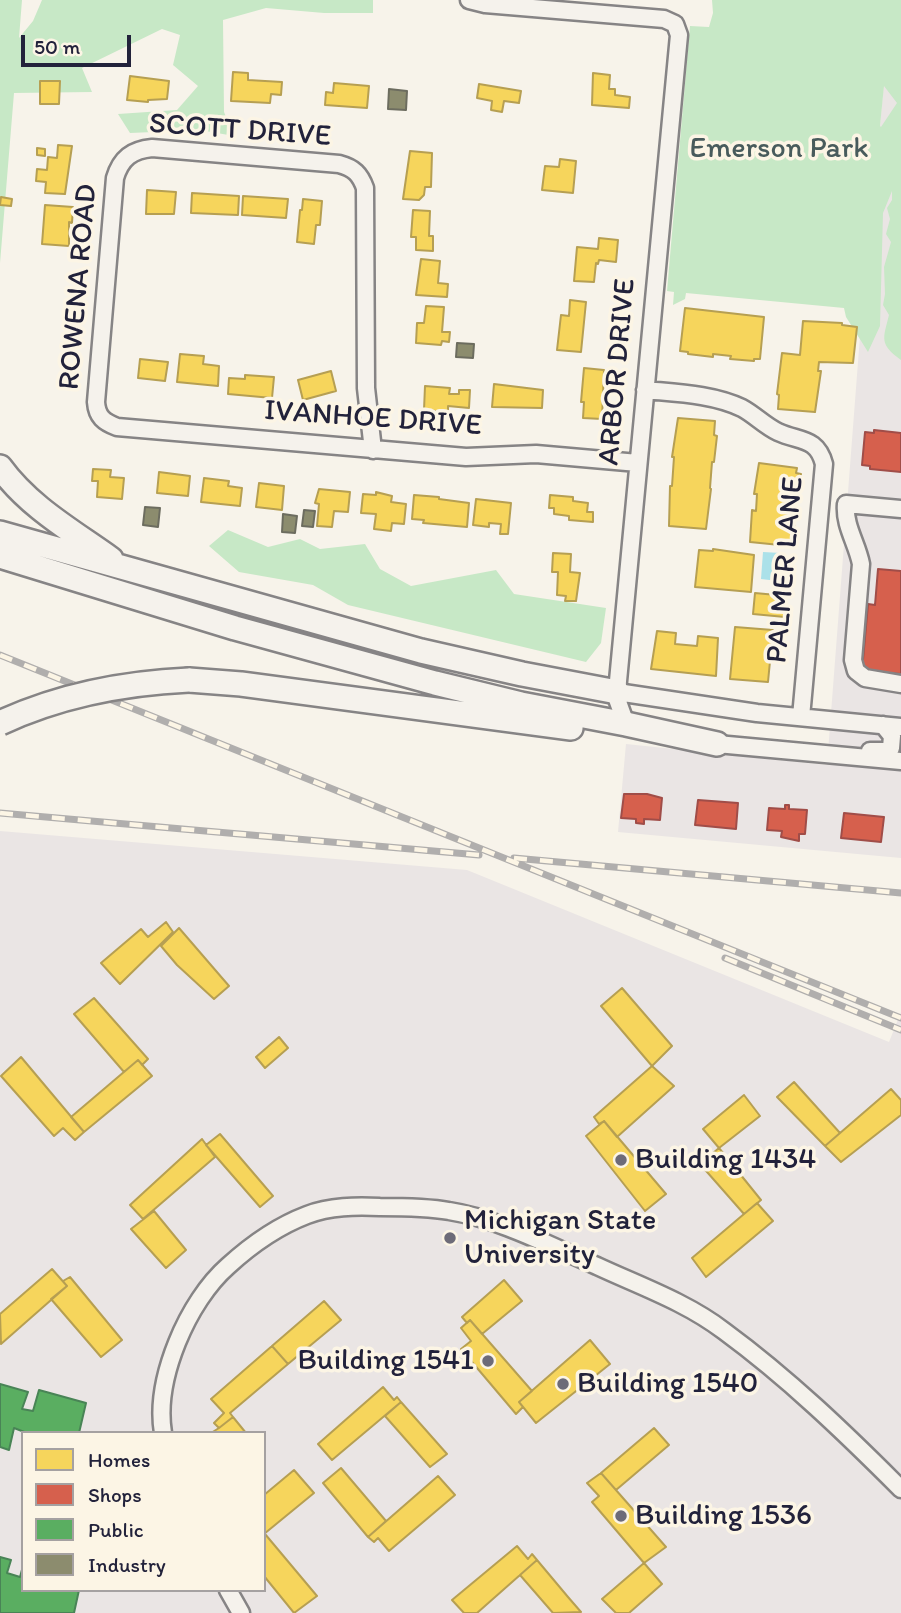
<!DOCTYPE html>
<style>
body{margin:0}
#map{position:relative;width:901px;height:1613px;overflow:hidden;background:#f7f3ea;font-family:Itim,sans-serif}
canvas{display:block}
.legend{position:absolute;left:21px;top:1431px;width:245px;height:161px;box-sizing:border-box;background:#fcf5e5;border:2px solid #a5a1a1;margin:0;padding:9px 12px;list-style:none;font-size:21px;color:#22223b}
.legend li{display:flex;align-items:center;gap:14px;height:35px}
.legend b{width:35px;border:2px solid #a5a1a1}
.scale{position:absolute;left:21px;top:35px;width:110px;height:32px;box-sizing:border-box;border:4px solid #22223b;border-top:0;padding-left:9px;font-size:21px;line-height:24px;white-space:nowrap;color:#22223b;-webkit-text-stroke:5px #fcf5e5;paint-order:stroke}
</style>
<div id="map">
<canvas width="901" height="1613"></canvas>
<ul class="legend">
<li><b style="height:19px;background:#f6d55c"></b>Homes</li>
<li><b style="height:19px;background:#d6604d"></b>Shops</li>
<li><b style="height:19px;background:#5aae61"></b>Public</li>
<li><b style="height:19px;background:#8c8c6e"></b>Industry</li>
</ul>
<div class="scale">50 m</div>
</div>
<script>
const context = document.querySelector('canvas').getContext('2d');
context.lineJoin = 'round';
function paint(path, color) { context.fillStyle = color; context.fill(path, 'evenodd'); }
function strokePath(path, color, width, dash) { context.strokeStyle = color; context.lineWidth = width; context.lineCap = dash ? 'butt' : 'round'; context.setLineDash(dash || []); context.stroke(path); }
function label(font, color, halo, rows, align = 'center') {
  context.font = font + ' Itim,sans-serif'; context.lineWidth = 7; context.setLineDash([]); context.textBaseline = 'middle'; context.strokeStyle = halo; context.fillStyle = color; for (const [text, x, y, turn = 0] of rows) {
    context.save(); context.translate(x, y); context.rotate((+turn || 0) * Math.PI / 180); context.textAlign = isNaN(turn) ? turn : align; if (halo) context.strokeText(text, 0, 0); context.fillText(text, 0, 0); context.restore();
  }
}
paint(new Path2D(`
 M888 43 901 44V858L618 832 626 744 827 765 862 310Z
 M0 831 467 870 889 1042 901 1012V1613H0ZM23 1433H264V1590H23Z`), '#eae5e4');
paint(new Path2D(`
 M0 0H22L19 38 33 21 42 0H373V13H324L266 8 223 20 224 112 234 136 200 130 130 133 118 114 177 110 198 86 173 65 180 35 162 29 82 68 92 92 14 93 0 263Z
 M712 0H901V360C879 344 883 339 889 315L883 305 885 294 884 267 891 242 886 234 890 219 887 208 892 200V191L883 213 880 326 868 352 846 317 844 308 686 293 685 299 673 305 674 292 667 291 690 26 709 27 713 13ZM884 86 897 103 881 127 880 126Z
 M228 530 268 547 300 539 320 549 365 544 380 569 411 586 496 570 514 594 606 608 601 643 586 662 348 605 313 585 239 572 209 546Z`), '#c7e8c6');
paint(new Path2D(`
 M763 552 781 553 778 581 761 579Z`), '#abe1e9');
const homes = new Path2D(`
 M233 72 248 73V80L282 82 281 95 271 94 270 103 231 101Z
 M593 73 610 75 609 89H615V95L630 97 629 108 592 105Z
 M130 76 169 81 167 99 148 100V102L127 100Z
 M40 81H60L59 104H40Z
 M334 83 369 86 367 108 325 105 326 92 333 93Z
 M479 84 521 91 519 103 504 101 502 112 491 110 492 101 477 98Z
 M58 145 72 146 65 194 45 193 46 182 36 181 37 169 47 170 48 157 57 158Z
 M37 148 45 149V156L37 155Z
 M410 151 432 153 431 187H425L424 195 419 200 403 199Z
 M560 159 576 161 573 193 542 190 545 166 559 167Z
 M147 190 176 192 174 214H146Z
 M192 193 239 196 238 215 191 213Z
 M243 196 288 199 286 218 242 215Z
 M1 197 12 199 11 206 0 205Z
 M303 199 322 201 320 225H316L314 244 297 242 300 210H302Z
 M45 205 73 207 72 223 69 222V246L42 244Z
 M413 210 430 211 429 236H433V251L416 250V237H411Z
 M599 238 618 240 616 262 599 260 598 264 596 263 594 282 574 281 577 247 598 249Z
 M421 259 440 261 438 283 448 284 447 297 416 295Z
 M570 300 586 302 581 352 557 350 561 315 569 316Z
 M426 306 444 307 442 332H450L449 342 442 341 441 345 416 343 417 323H424Z
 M685 308 764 317 760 359H754V361L730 359 731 356 713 354V357L688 354V352L680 351Z
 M803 321 842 323V325L857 327 853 363 819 362 818 371H821L815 412 778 409 779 395 777 394 782 353 800 355Z
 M180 354 204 356 203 364 219 366 218 386 177 382Z
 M140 359 168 362 165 381 138 378Z
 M584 368 604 370 602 419 583 418 584 402H581Z
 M331 371 336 391 303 400 298 380Z
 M245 375 274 377 272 398 228 394 229 378 245 379Z
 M494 384 543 390 542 408 492 407Z
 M425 386 450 388 449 394H459V390H470L469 408 448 406V412L424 410Z
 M678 418 715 421 714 435 717 436 714 462H712L710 488 711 489 706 529 669 526 670 486H672L674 457H672Z
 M759 463 797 468 796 473 801 474 799 491H795L793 496 791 515 792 522H795L794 539H791L790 546 750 542 752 510 756 511 757 494H754Z
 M93 469 111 470 110 477 124 478 122 499 97 497 98 481H92Z
 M159 472 190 476 188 496 157 493Z
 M204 478 229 481 228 486 242 488 240 506 201 502Z
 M259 483 284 486 282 510 256 507Z
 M319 489 350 492 348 512 334 511 332 527 317 526 319 504 315 503Z
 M376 492 392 496 391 502 406 504 404 524 392 523 391 531 374 529 376 514 361 513 363 494 376 495Z
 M414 495 439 497V499L469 503 467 527 423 523 424 520 412 519Z
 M550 495 573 497V501L588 503 587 512H593V522L569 520V516L554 514V508H549Z
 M476 499 511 503 508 534H500L501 524 489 523V527L473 525Z
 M713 549 754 555 751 592 695 587 699 550 713 551Z
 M553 553 571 554 570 572 580 573 576 601H565L566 596 557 595 558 572H552Z
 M755 593 787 596 785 617 753 614Z
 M735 627 773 630 768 682 730 679Z
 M657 631 676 633 675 644 697 646 698 636 718 638 716 676 651 669Z
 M166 922 173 932 120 984 101 963 141 929 148 937Z
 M179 928 229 986 214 999 177 965 161 946Z
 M622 988 672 1046 652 1066 601 1006Z
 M94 998 148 1059 142 1065 138 1060 124 1072 74 1014Z
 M279 1037 288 1048 265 1068 256 1057Z
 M21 1057 84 1132 75 1140 63 1128 54 1136 1 1076Z
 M138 1060 152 1076 84 1132 71 1117Z
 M652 1066 674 1086 617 1137 604 1121 599 1124 594 1117Z
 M794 1082 840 1133 825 1146 777 1097Z
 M891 1089 901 1100V1115L841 1162 825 1146Z
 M744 1095 760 1116 719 1148 703 1129Z
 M604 1121 666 1194 645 1211 586 1136Z
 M220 1134 273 1196 260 1207 206 1145Z
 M202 1139 215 1157 143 1219 130 1205Z
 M719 1148 761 1200 744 1214 700 1164Z
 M757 1203 773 1221 706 1277 692 1258Z
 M154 1211 186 1250 166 1268 131 1229Z
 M52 1269 67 1286 1 1344 0 1314Z
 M70 1277 122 1340 101 1357 51 1299 67 1286 63 1281Z
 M504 1280 522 1301 482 1334 470 1320 467 1323 462 1317Z
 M324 1301 341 1320 288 1364 272 1346Z
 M470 1320 532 1391 519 1402 523 1407 516 1414 461 1349 471 1341 461 1328Z
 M590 1340 610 1364 536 1423 519 1402Z
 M272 1346 288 1364 230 1413 233 1417 219 1428 214 1423 224 1413 211 1399Z
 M383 1387 394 1400 397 1397 401 1402 332 1460 318 1444Z
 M401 1402 447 1454 430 1467 385 1416Z
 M233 1417 246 1433H211L219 1428Z
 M654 1428 669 1445 616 1490 601 1473Z
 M341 1468 386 1521 368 1537 323 1483Z
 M294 1470 314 1493 264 1534V1495Z
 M601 1473 666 1547 644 1563 592 1502 599 1496 587 1483Z
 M438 1476 455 1495 389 1551 378 1538 374 1542 368 1537Z
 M265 1534 317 1596 294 1613 264 1576Z
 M517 1546 528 1559 532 1554 537 1560 477 1613H464L452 1600Z
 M537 1560 568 1597 581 1612 553 1613 520 1575Z
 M644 1563 662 1584 629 1613H616L602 1599Z`);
paint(homes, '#f6d55c');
strokePath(homes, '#b69f52', 2);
const shops = new Path2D(`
 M874 430 901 433V472L870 469V466L862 465 865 432 874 433Z
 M878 569 901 571V674L862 671 868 604 875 605Z
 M624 794H647L662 798 660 820 644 819V824L636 823V819L621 818Z
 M698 800 738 803 736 829 695 825Z
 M785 805H789V809L807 810 805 834H799V841L781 837 782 831 767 830 769 808 785 809Z
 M844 813 884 817 881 842 841 838Z`);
paint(shops, '#d6604d');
strokePath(shops, '#a04d48', 2);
const public = new Path2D(`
 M0 1384 28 1392 22 1409 33 1411 39 1390 86 1403 79 1433H27L14 1428 9 1450 0 1447Z
 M0 1557 11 1560 7 1573 20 1577 23 1566V1590H79L74 1613H0Z`);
paint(public, '#5aae61');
strokePath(public, '#498456', 2);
const industry = new Path2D(`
 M389 89 407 91 406 110 388 109Z
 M457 343 474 344 473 358 456 357Z
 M145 507 160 508 158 527 143 525Z
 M304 510 315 511 313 527 302 526Z
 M283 514 297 516 295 533 282 532Z`);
paint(industry, '#8c8c6e');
strokePath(industry, '#6c6c5f', 2);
const minor = new Path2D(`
 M469 0 485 4 664 19 675 24 679 35 618 681 617 699 626 724
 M645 390C676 393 713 394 742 408 755 415 765 426 778 432 800 442 817 437 824 464L801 717
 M373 450 366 388 365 188C360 174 354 168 339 164L152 148C132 150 121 158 115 178L96 402C97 417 104 422 117 427L466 457 536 454 638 463
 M901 509 846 504C844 526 857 543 861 564L853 660 856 671 865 678 901 684
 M617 692 757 713 901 727
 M717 744 901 761
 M870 751H887L891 748 892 736 883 725
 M163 1433C154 1379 188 1301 228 1266 251 1245 278 1226 307 1215 330 1206 356 1206 380 1207 403 1207 427 1207 449 1211 500 1219 550 1246 597 1266 640 1286 686 1302 724 1331 788 1378 845 1433 901 1489
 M228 1590 241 1613`);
const highway = new Path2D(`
 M0 467C29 507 72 531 111 559
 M0 533 421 651 522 674 617 692
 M0 556 235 628 435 683 521 704 626 724 717 744
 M189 680 241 684 571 728`);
strokePath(minor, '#868485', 21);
strokePath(highway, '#868485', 28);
strokePath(minor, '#f5f2ec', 16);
strokePath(highway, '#f5f2ec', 23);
const rail = new Path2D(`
 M0 655 901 1018
 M0 813 479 855
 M514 858 901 893
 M725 958 901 1030`);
strokePath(rail, '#b0aead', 7);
strokePath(rail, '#fcf5e5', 4.5, [13]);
const highwayBridge = new Path2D(`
 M0 723C60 695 123 683 189 680`);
strokePath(highwayBridge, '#868485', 28, []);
strokePath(highwayBridge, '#f5f2ec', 23);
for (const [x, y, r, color] of [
 [621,1160,7,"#6d6b78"],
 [450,1238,7,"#6d6b78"],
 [488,1361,7,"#6d6b78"],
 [563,1384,7,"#6d6b78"],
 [621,1516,7,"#6d6b78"]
]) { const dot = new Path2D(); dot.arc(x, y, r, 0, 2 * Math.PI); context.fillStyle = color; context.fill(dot); strokePath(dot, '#fcf5e5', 2.5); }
label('30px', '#22223b', '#fcf5e5', [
 ["SCOTT DRIVE",240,131,4],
 ["ROWENA ROAD",79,287,-85],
 ["ARBOR DRIVE",618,372,-85],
 ["IVANHOE DRIVE",373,419,4],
 ["PALMER LANE",786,570,-85]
]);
label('30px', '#485b5c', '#fcf5e5', [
 ["Emerson Park",779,149]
]);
label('30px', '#22223b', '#fcf5e5', [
 ["Building 1434",635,1160],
 ["Michigan State",464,1221],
 ["University",464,1255],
 ["Building 1541",474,1361,"right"],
 ["Building 1540",577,1384],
 ["Building 1536",635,1516]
], 'left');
</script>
